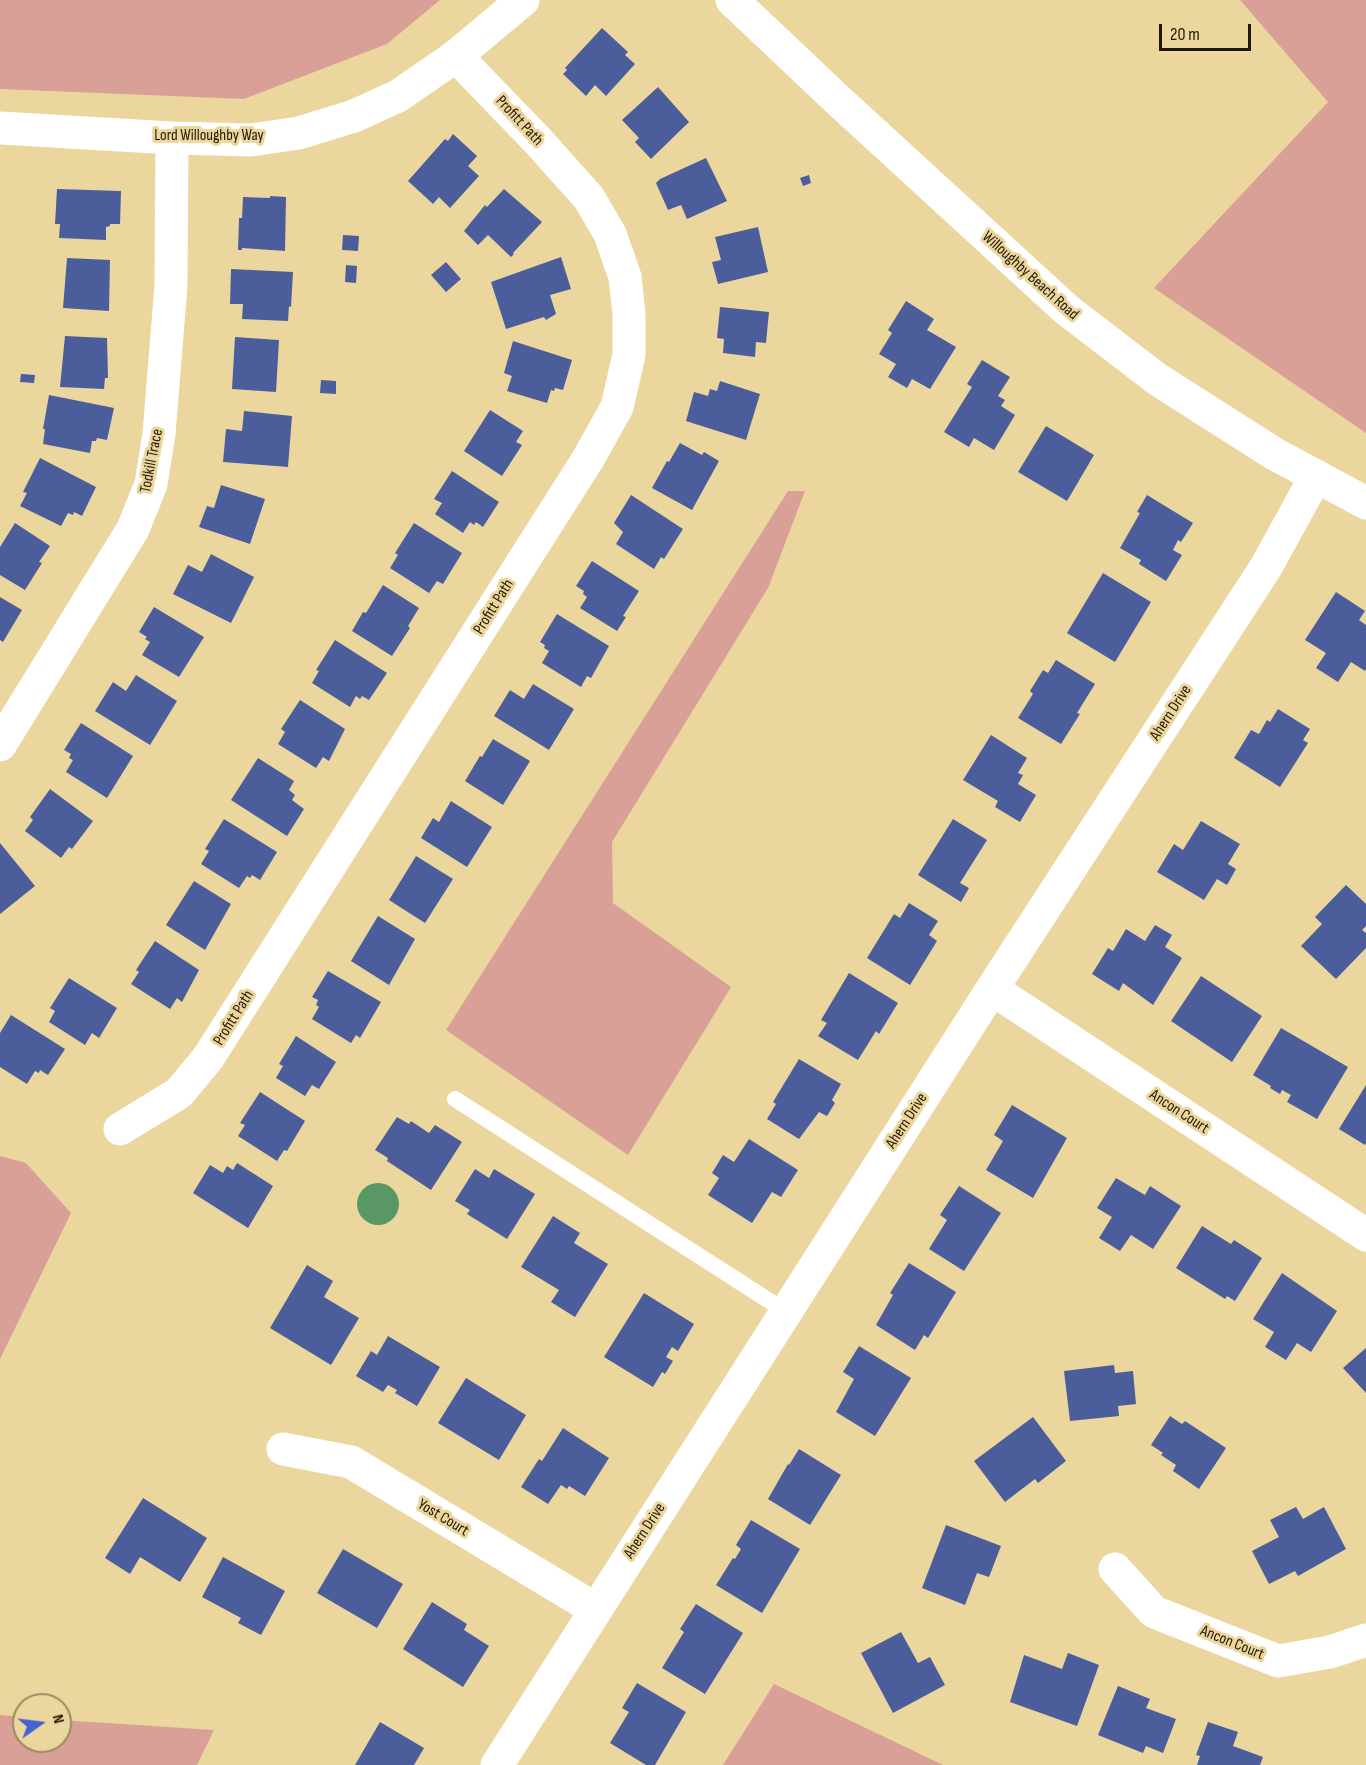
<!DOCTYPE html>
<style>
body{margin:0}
#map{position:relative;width:1366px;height:1765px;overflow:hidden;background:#ebd69e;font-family:"Sofia Sans Condensed",sans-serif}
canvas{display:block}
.north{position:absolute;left:12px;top:1693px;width:60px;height:60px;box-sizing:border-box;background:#ebd69e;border:2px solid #9a8a60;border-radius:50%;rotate:76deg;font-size:16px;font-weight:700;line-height:24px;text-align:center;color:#201803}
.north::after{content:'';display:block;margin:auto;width:21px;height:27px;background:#4561d4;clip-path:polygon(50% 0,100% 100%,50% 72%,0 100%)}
.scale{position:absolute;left:1159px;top:24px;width:92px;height:27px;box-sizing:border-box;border:3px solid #201803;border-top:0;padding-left:8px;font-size:18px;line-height:21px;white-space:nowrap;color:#201803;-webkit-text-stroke:4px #ebd69e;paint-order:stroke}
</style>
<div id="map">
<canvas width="1366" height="1765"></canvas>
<div class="north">N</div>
<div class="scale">20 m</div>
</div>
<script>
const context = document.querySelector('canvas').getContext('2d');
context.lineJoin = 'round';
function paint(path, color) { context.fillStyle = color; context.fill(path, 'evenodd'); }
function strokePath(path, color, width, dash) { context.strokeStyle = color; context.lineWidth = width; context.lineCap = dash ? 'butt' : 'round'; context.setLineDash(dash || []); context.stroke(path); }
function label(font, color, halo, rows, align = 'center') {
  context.font = font + ' "Sofia Sans Condensed",sans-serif'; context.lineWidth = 6; context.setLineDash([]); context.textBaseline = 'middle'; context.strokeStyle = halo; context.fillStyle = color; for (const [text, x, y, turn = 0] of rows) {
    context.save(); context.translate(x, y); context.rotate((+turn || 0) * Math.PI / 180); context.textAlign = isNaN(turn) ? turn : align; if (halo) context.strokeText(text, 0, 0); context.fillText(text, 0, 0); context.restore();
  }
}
paint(new Path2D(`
 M0 0H440L387 44 244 99 0 89Z
 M1240 0H1366V433L1154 288 1328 102Z
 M788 491H805L768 588 612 842 613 903 731 987 628 1155 446 1030Z
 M0 1156 26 1163 71 1213 0 1359Z
 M774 1684 943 1765H723Z
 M0 1715 24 1717V1741H60V1720L214 1730 197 1765H0Z`), '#d9a097');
paint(new Path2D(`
 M357 1204a21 21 0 1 1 42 0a21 21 0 1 1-42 0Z`), '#599765');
paint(new Path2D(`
 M602 28 628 52 625 55 635 64 606 96 595 85 586 96 563 74 567 70 565 68Z
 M658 87 689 122 651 159 635 142 639 138 622 120Z
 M453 134 477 156 468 166 479 176 450 208 439 197 433 204 408 181 445 139 448 141Z
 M706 158 727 201 687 219 681 205 668 210 656 183 660 179Z
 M809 175 811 183 803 186 800 178Z
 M57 189 121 191 120 224H110V226L106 227V240L59 238 60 224H55Z
 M504 189 542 222 513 253 514 254 511 257 488 235 478 245 464 231 485 205 487 207Z
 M270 196 286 197 285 251 242 248V250H238L239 218H242L243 197 270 198Z
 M758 227 768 272 718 284 712 262 721 260 715 237Z
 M343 235 359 236 358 251 342 250Z
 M561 257 571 289 550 295 556 314 546 320 544 317 506 329 491 282Z
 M67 258 110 260 109 311 63 308Z
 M446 262 461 279 446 292 431 275Z
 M346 265 357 266 356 283 345 282Z
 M231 269 293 272 291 307 289 306 288 321 242 319 243 304H230Z
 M906 301 934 319 927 330 956 347 930 389 912 379 907 388 888 377 896 364 879 354 892 333 888 330Z
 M720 307 769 312 766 343 756 342 755 357 723 353 724 339 717 338Z
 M65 336 107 338 108 378H105L104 389 60 387Z
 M235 337 279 340 276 392 232 389Z
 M513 341 572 360 563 390 555 388 554 391 551 390 547 403 507 391 512 376 504 373Z
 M982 360 1010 377 998 396 1005 400 1001 406 1015 415 994 450 974 438 969 447 944 432 972 387 967 384Z
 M21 374 35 375 34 383 20 382Z
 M321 380 336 381V394L320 393Z
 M720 381 760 394 746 440 686 421 694 392 708 396 710 389 717 391Z
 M49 395 114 408 107 440 97 438 96 441H92L90 453 43 444 45 429H43Z
 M490 410 523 431 516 442 522 445 502 476 464 451Z
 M244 411 292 416 288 467 223 462 226 429 242 431Z
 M1046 426 1094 455 1067 501 1018 472Z
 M680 443 702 455 704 452 719 461 692 510 652 488 667 461 669 462Z
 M40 458 96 487 82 516 74 512 73 515 68 513 61 526 20 506 27 493 23 492Z
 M452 471 499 502 483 527 476 522 474 525 470 522 463 533 435 514 442 503 434 499Z
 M221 485 265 499 250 544 199 527 207 506 214 508Z
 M631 495 683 529 664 559 661 557 654 569 616 544 623 532 614 523Z
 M1147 495 1193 523 1181 542 1178 540 1173 550 1182 555 1166 581 1139 564 1141 560 1120 548 1140 513 1137 512Z
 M15 523 50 546 39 562 42 563 25 590 0 575V547Z
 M414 523 462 553 443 584 437 581 429 593 390 568 398 555 395 553Z
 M211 554 254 577 231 623 173 594 188 565 202 572Z
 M592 561 639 591 623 616 626 617 617 631 580 608 587 597 583 594 584 591 576 586Z
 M1103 573 1151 602 1115 662 1067 633Z
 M383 585 419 608 408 626 410 628 392 656 352 631 363 612 366 613Z
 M1336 592 1365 611 1359 620 1366 625V669L1365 671 1351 662 1338 682 1316 668 1326 653 1305 640Z
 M0 597 22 610 3 642 0 640Z
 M154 607 204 637 179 677 142 655 150 642 145 639 147 637 139 632Z
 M557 614 609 646 591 678 587 676 581 687 542 663 549 651 544 648 545 645 540 642Z
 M335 640 387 673 369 700 362 696 360 699 356 696 350 707 312 683 319 671 316 670Z
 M1056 660 1095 684 1077 713 1080 714 1061 744 1018 718 1033 694 1030 691 1043 670 1048 673Z
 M136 675 177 701 150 745 95 711 113 682 126 691Z
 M533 684 574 709 549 750 494 716 510 690 524 699Z
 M300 700 345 729 329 761 323 757 316 768 278 744 285 732 281 729Z
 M1278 709 1310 729 1303 740 1308 743 1280 787 1234 758 1251 730 1259 734 1267 720 1270 722Z
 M81 723 133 756 107 798 66 772 73 760 69 758 71 754 64 750Z
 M991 735 1027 758 1018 773 1023 775 1018 784 1036 795 1020 822 995 807 998 801 963 780Z
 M493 739 530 761 503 805 465 781 480 756 482 757Z
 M258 758 294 781 289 790 295 795 292 800 304 809 287 836 231 800Z
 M50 789 93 821 72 849 69 847 61 858 25 831 33 820 30 817Z
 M451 801 492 827 467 867 421 838 433 818 439 822Z
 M224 819 277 852 260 880 252 875 250 878 247 876 239 888 201 864 209 851 205 849Z
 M953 819 987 840 960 883 969 888 961 902 918 875Z
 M1201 821 1240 844 1228 864 1236 869 1227 885 1217 879 1204 900 1157 872 1174 844 1183 850Z
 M0 843 35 886 0 914Z
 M416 856 453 879 425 923 389 900Z
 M194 881 231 904 205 950 166 925Z
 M1346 885 1366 904V926L1362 930 1366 933V948L1336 979 1301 946 1322 924 1315 917Z
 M909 903 938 921 929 935 937 941 910 985 867 958 894 914 900 918Z
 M378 916 415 939 389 985 351 961Z
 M1155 925 1172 935 1165 947 1182 958 1153 1005 1123 983 1119 991 1092 974 1108 948 1113 951 1126 929 1145 941Z
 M155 941 199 970 182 1002 177 998 170 1009 131 984 139 972 136 970Z
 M328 971 381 1002 360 1038 356 1035 351 1043 312 1019 319 1007 316 1005 318 1000 312 997Z
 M849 973 898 1003 879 1034 876 1031 858 1060 818 1036 827 1023 821 1020Z
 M1201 976 1262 1016 1232 1062 1171 1021Z
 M69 978 117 1008 99 1038 92 1033 85 1045 49 1022 55 1011 50 1008Z
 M11 1015 65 1049 48 1075 40 1070 39 1073 35 1071 27 1084 0 1067V1033Z
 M1281 1028 1348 1067 1317 1119 1287 1102 1291 1095 1282 1090 1280 1094 1270 1088 1271 1086 1253 1075Z
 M296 1036 336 1062 319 1089 312 1085 305 1096 276 1078 283 1066 279 1064Z
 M799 1059 841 1084 832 1100 835 1103 827 1116 819 1112 799 1139 767 1119 776 1104 773 1102Z
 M1366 1085V1143L1365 1145 1339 1129Z
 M260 1092 305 1121 287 1151 284 1150 277 1161 238 1136 245 1125 240 1123Z
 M1012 1105 1067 1138 1033 1198 986 1170 1003 1141 994 1135Z
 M397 1117 409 1124 411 1121 429 1133 435 1125 462 1142 431 1190 387 1161 388 1158 375 1150Z
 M749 1139 798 1170 781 1197 772 1192 752 1223 708 1195 719 1178 712 1173 723 1155 734 1162Z
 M237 1163 273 1186 248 1228 193 1193 210 1165 223 1173 227 1166 233 1170Z
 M475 1169 489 1178 494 1169 535 1194 507 1239 467 1214 470 1210 455 1201Z
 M1116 1178 1145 1195 1150 1186 1181 1206 1153 1249 1131 1235 1120 1251 1099 1238 1112 1217 1097 1208Z
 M959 1186 1001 1213 964 1271 929 1249 947 1220 940 1215Z
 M553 1216 580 1233 574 1243 608 1264 575 1317 551 1302 559 1290 521 1267Z
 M1202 1226 1231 1244 1234 1240 1262 1258 1235 1301 1227 1296 1225 1299 1176 1268Z
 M909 1263 956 1292 928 1338 924 1335 915 1350 876 1325 893 1295 890 1293Z
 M307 1265 333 1281 324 1297 359 1318 331 1365 270 1328Z
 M1282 1273 1337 1311 1311 1352 1297 1343 1286 1360 1265 1347 1274 1332 1253 1319Z
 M644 1293 694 1324 678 1351 672 1347 666 1357 673 1361 665 1374 662 1372 653 1387 604 1357Z
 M388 1336 440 1367 417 1406 395 1393 397 1390 388 1385 383 1392 356 1376 371 1351 377 1355Z
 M859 1346 911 1378 875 1436 836 1412 854 1379 843 1372Z
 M1366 1348V1393L1343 1368Z
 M1114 1365 1115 1373 1133 1371 1136 1404 1118 1406 1119 1416 1070 1421 1064 1371Z
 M466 1378 526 1415 499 1460 438 1423Z
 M1170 1416 1182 1424 1185 1421 1226 1448 1199 1489 1173 1471 1176 1465 1161 1455 1163 1453 1151 1445Z
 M1033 1417 1066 1461 1038 1483 1035 1479 1005 1502 974 1461Z
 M563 1428 609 1458 585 1496 569 1486 567 1489 561 1485 548 1504 521 1487 539 1459 542 1461Z
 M799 1449 841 1475 810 1525 768 1499 788 1464 789 1465Z
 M143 1498 207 1538 180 1582 140 1557 130 1574 105 1558Z
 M1296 1507 1303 1519 1324 1507 1346 1549 1298 1576 1295 1571 1269 1584 1252 1551 1279 1537 1270 1520Z
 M751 1520 800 1549 762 1613 716 1585 733 1558 735 1559 741 1549 736 1545Z
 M946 1525 1001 1546 989 1577 977 1573 965 1605 922 1588Z
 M343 1549 403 1584 377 1628 317 1593Z
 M223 1557 285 1591 261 1635 238 1623 241 1618 202 1597Z
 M432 1602 467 1624 464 1630 489 1646 463 1687 403 1649Z
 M696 1604 743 1633 705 1694 662 1668 684 1632 680 1629Z
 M901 1632 918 1663 930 1657 945 1685 893 1713 861 1653Z
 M1068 1653 1099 1665 1077 1726 1010 1702 1024 1655 1062 1669Z
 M637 1683 686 1712 655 1765H646L610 1743 629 1712 622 1708Z
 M1118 1686 1150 1699 1146 1708 1176 1719 1163 1753 1146 1746 1143 1753 1098 1735Z
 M380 1722 424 1748 414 1765H355Z
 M1208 1722 1238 1732 1233 1746 1263 1757 1260 1765H1197L1200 1756 1196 1755Z`), '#4b5e9b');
strokePath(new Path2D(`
 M455 1099 785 1311`), '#fff', 16);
strokePath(new Path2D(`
 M0 128 172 138 251 140 299 133 354 116 398 96 456 56 523 0
 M0 745 133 529 151 484 159 434 171 285 172 138
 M992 989 1366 1235
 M120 1129 179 1093 208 1058 588 459 617 407 629 355V314L625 277 610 234 589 198 538 141 456 56
 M283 1449 351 1462 595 1609
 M1115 1569 1154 1612 1278 1661 1330 1652 1366 1640
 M497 1765 992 989 1266 567 1316 476`), '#fff', 33);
strokePath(new Path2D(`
 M732 0 840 102 1067 310 1157 379 1273 453 1366 503`), '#fff', 33);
label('16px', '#201803', '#ebd69e', [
 ["Profitt Path",519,121,47],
 ["Lord Willoughby Way",209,136],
 ["Willoughby Beach Road",1030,276,42],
 ["Todkill Trace",152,461,-79],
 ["Profitt Path",494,607,-58],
 ["Ahern Drive",1171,713,-57],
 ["Profitt Path",234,1018,-58],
 ["Ancon Court",1179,1112,33],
 ["Ahern Drive",907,1121,-57],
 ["Yost Court",443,1518,31],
 ["Ahern Drive",645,1531,-57],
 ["Ancon Court",1232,1643,22]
]);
</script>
